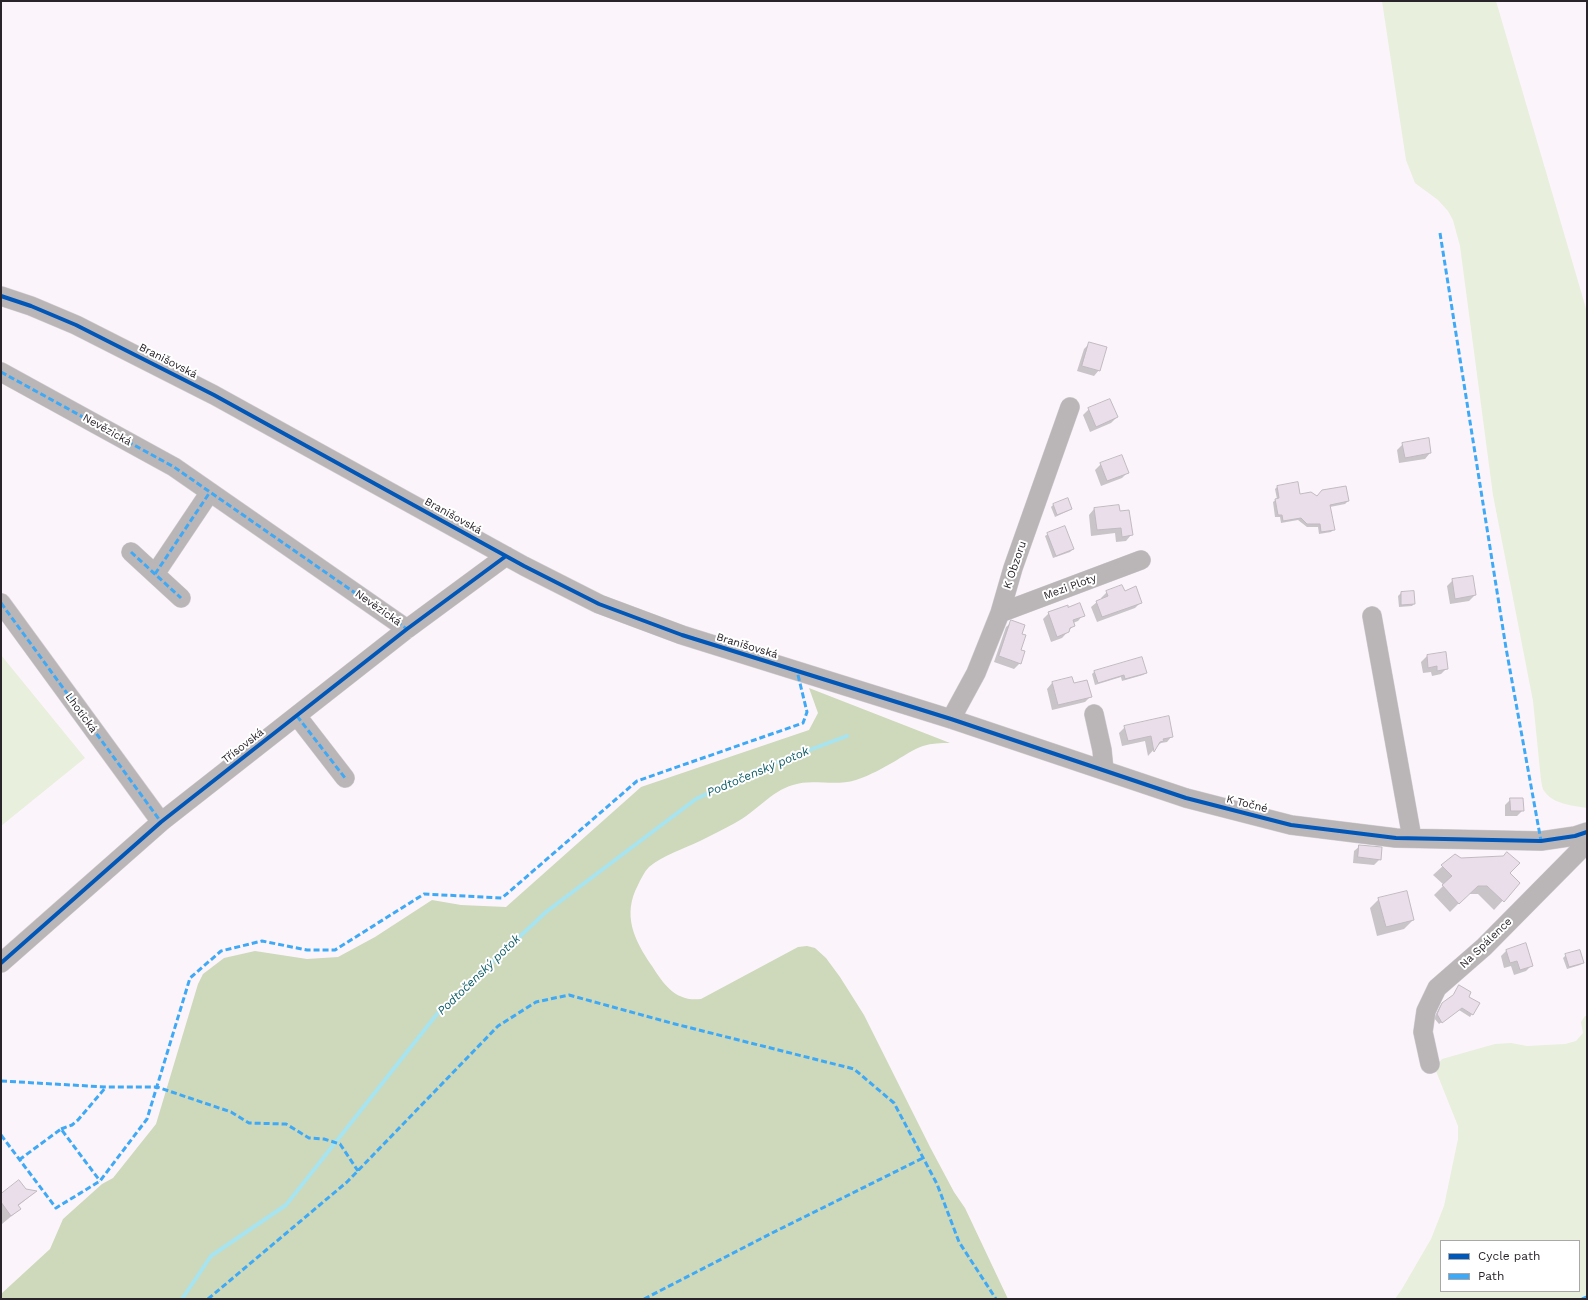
<!DOCTYPE html>
<meta charset="utf-8">
<style>
body{margin:0}
#map{position:relative;width:1588px;height:1300px;overflow:hidden;background:#fbf5fb;font-family:"Work Sans",sans-serif}
canvas{display:block}
.frame{position:absolute;inset:0;border:2px solid #29242a;pointer-events:none}
.legend{position:absolute;left:1440px;top:1240px;width:140px;height:52px;box-sizing:border-box;background:#fff;border:1px solid #a9a7aa;margin:0;padding:5px 7px;list-style:none;font-size:12px;color:#29242a}
.legend li{display:flex;align-items:center;gap:8px;height:20px}
.legend b{width:20px;border:1px solid #a9a7aa}
</style>
<div id="map">
<canvas width="1588" height="1300"></canvas>
<div class="frame"></div>
<ul class="legend">
<li><b style="height:5px;background:#0057b8"></b>Cycle path</li>
<li><b style="height:5px;background:#3fa9f5"></b>Path</li>
</ul>
</div>
<script>
const context = document.querySelector('canvas').getContext('2d');
context.lineJoin = 'round';
function paint(path, color) { context.fillStyle = color; context.fill(path, 'evenodd'); }
function strokePath(path, color, width, dash) { context.strokeStyle = color; context.lineWidth = width; context.lineCap = dash ? 'butt' : 'round'; context.setLineDash(dash || []); context.stroke(path); }
function label(font, color, halo, rows, align = 'center') {
  context.font = font + ' "Work Sans",sans-serif'; context.lineWidth = 4; context.setLineDash([]); context.textBaseline = 'middle'; context.strokeStyle = halo; context.fillStyle = color; for (const [text, x, y, turn = 0] of rows) {
    context.save(); context.translate(x, y); context.rotate((+turn || 0) * Math.PI / 180); context.textAlign = isNaN(turn) ? turn : align; if (halo) context.strokeText(text, 0, 0); context.fillText(text, 0, 0); context.restore();
  }
}
paint(new Path2D(`
 M1382 1H1496L1587 312V808C1574 806 1553 804 1545 792 1542 789 1542 784 1541 780L1533 701 1493 495 1460 246 1453 220 1448 211 1438 200 1415 183 1406 160Z
 M1 655 85 758 1 826Z
 M1585 1016H1587V1299H1395L1402 1289 1431 1239 1444 1206 1458 1139V1126L1436 1071 1438 1064 1442 1059 1495 1044 1511 1043 1527 1046 1565 1044 1576 1041 1583 1033 1581 1022ZM1441 1241H1579V1291H1441Z`), '#e8efdc');
paint(new Path2D(`
 M809 688 950 743C941 743 932 743 923 746 914 749 905 755 897 760 883 768 871 775 856 780 833 787 813 778 793 785 771 791 756 812 735 823 724 829 712 835 700 841 685 848 662 856 649 867 644 872 641 879 638 885 622 915 634 940 652 966 664 985 676 1002 701 999L798 947 807 946 815 948 826 958 840 977 864 1015 930 1147 954 1192 965 1208 1008 1299H1V1294L50 1249 63 1219 102 1184 113 1178 156 1124 198 984 203 974 224 958 255 951 307 959 338 957 375 937 432 900 461 905 506 907 641 787 809 730 818 713Z`), '#cdd9ba');
paint(new Path2D(`
 M1090 343 1099 370 1094 376 1077 371 1084 349Z
 M1089 409 1117 417 1111 423 1090 432 1083 415Z
 M1403 444 1430 453 1425 459 1399 463 1397 450Z
 M1101 464 1128 472 1122 478 1101 486 1095 470Z
 M1277 487 1299 495 1348 501 1345 504 1330 507 1334 529 1331 532 1319 534 1318 527H1307L1298 520 1281 523 1280 517H1275L1273 502 1277 499 1275 489Z
 M1053 505 1071 509 1068 511 1055 517 1051 507Z
 M1094 509 1119 512 1131 535 1126 541 1116 542 1115 533 1091 536 1089 515Z
 M1048 534 1073 549 1070 552 1053 558 1045 536Z
 M1453 580 1475 595 1469 601 1450 604 1447 586Z
 M1107 592H1124L1141 602 1135 608 1097 622 1091 607 1097 602 1102 600 1101 598Z
 M1413 592 1414 604 1412 606 1399 607 1398 596 1401 593Z
 M1068 608 1083 615 1078 621 1073 623 1074 625 1062 638 1051 642 1043 619 1049 613Z
 M1012 622 1021 635 1020 663 1014 669 994 662 1006 627Z
 M1427 656 1447 668 1441 674 1432 676 1431 672 1423 673 1421 662Z
 M1094 672 1146 673 1143 675 1122 681 1121 677 1095 685 1092 674Z
 M1052 683 1073 684 1091 696 1085 702 1052 710 1047 689Z
 M1125 727 1172 736 1167 742 1161 743 1156 747 1148 756 1145 741 1122 746 1119 733Z
 M1511 799 1523 810 1517 816H1505V805Z
 M1360 846 1380 859 1374 865 1353 863 1354 851Z
 M1455 855 1460 860 1509 873 1519 883 1494 910 1478 894H1468L1450 912 1434 895 1444 885 1433 875Z
 M1379 899 1413 920 1404 929 1377 936 1370 908Z
 M1507 950 1532 965 1526 971 1514 975 1511 966 1504 968 1501 956Z
 M1566 955 1583 962 1580 965 1567 969 1563 958Z
 M1467 997 1472 1014 1470 1017 1459 1010 1439 1024 1434 1018 1440 1006 1443 1003Z
 M25 1190 35 1192 18 1206 20 1209 2 1224 1 1195Z`), '#0003');
strokePath(new Path2D(`
 M182 1299 211 1256 286 1205 437 1014 546 912 696 799 761 768 847 736`), '#a7e4f0', 4);
const building = new Path2D(`
 M1089 342 1107 347 1100 371 1082 366Z
 M1110 399 1118 417 1096 427 1088 408Z
 M1429 438 1431 453 1405 458 1402 443Z
 M1122 455 1129 473 1107 481 1100 463Z
 M1298 482 1300 494 1311 492 1317 496 1322 490 1346 486 1349 501 1330 505 1335 530 1321 532 1320 524H1307L1301 518 1283 521 1282 515H1278L1275 499 1279 498 1277 486Z
 M1068 498 1072 509 1057 515 1053 504Z
 M1119 505 1120 511 1129 510 1133 535 1122 537 1121 528 1097 530 1094 508Z
 M1065 526 1074 549 1056 556 1047 533Z
 M1473 576 1476 595 1455 599 1452 579Z
 M1122 585 1125 591 1136 586 1142 603 1102 617 1096 601 1108 596 1106 591Z
 M1414 591 1415 604 1401 605V592Z
 M1080 603 1085 616 1073 620 1075 626 1070 628 1069 632 1057 637 1048 612 1068 605V607Z
 M1011 620 1025 625 1022 634 1026 635 1021 650 1025 651 1021 664 999 656Z
 M1446 652 1448 669 1437 671V666L1428 668 1427 655Z
 M1142 657 1147 673 1125 679 1124 675 1098 683 1094 671Z
 M1072 677 1074 683 1087 680 1092 697 1058 705 1052 682Z
 M1169 716 1173 737 1163 739 1164 741 1160 742 1154 752 1151 736 1128 741 1124 726Z
 M1510 798H1523L1524 811H1511Z
 M1359 845 1382 847 1381 860 1358 857Z
 M1507 852 1520 863 1510 873 1520 883 1504 902 1487 886H1478L1459 904 1442 885 1452 876 1441 865 1455 854 1461 858 1503 856Z
 M1407 891 1414 920 1386 927 1378 898Z
 M1526 943 1533 966 1520 970 1517 961 1510 963 1506 950Z
 M1580 950 1584 963 1569 967 1565 954Z
 M1459 985 1471 992 1469 997 1480 1003 1473 1015 1462 1008 1442 1023 1437 1014 1442 1003 1453 995Z
 M19 1180 26 1189 37 1191 18 1205 21 1209 11 1216 1 1202V1194Z`);
paint(building, '#eadeea');
strokePath(building, '#c0bbc0', 1);
const minor = new Path2D(`
 M1 296 31 306 76 325 214 395 524 566 599 604 682 635 951 719 1186 798 1291 825 1396 838 1541 841 1575 836 1587 832
 M1 372 174 467 407 629
 M131 552 181 598
 M155 574 210 492
 M1 603 161 822
 M1000 613 1141 560
 M1372 616 1412 838
 M1094 714 1102 750 1104 770
 M297 716 345 778
 M951 719 976 673 1000 613 1013 568 1070 407
 M1 963 161 822 407 629 506 556
 M1430 1064 1423 1032 1426 1011 1437 988 1484 947 1578 852 1584 845 1587 837`);
strokePath(minor, '#d4d0d5', 20);
strokePath(minor, '#bab6b7', 19);
strokePath(new Path2D(`
 M1440 233 1506 648 1541 841
 M1 372 174 467 407 629
 M131 552 181 598
 M155 574 210 492
 M1 603 161 822
 M297 716 345 778
 M1 1081 106 1087H157L231 1112 249 1123 286 1124 309 1138 324 1139 340 1144 358 1171
 M61 1129 72 1125 78 1120 106 1087
 M1 1135 56 1208 100 1181 147 1119 190 978 221 951 262 941 307 950H335L424 894 502 898 637 781 803 723 807 712 797 671
 M19 1160 61 1129 100 1181
 M208 1299 347 1182 498 1026 536 1002 569 995 675 1024 854 1069 894 1103 937 1184 959 1242 996 1299
 M644 1299 772 1233 923 1158
 M1582 1299 1587 1297`), '#3fa9f5', 3, [6, 3]);
strokePath(new Path2D(`
 M1 296 31 306 76 325 214 395 524 566 599 604 682 635 951 719 1186 798 1291 825 1396 838 1541 841 1575 836 1587 832
 M1 963 161 822 407 629 506 556`), '#0057b8', 4);
label('11px', '#29242a', '#fff', [
 ["Branišovská",168,361,27],
 ["Nevězická",107,430,29],
 ["Branišovská",453,516,29],
 ["K Obzoru",1015,565,-71],
 ["Mezi Ploty",1070,587,-20],
 ["Nevězická",378,608,35],
 ["Branišovská",747,646,17],
 ["Lhotická",81,713,54],
 ["Třísovská",243,746,-38],
 ["K Točné",1247,804,14],
 ["Na Spálence",1486,943,-44]
]);
label('italic 12px', '#0b5a65', '#fff', [
 ["Podtočenský potok",758,772,-23],
 ["Podtočenský potok",479,975,-44]
]);
</script>
